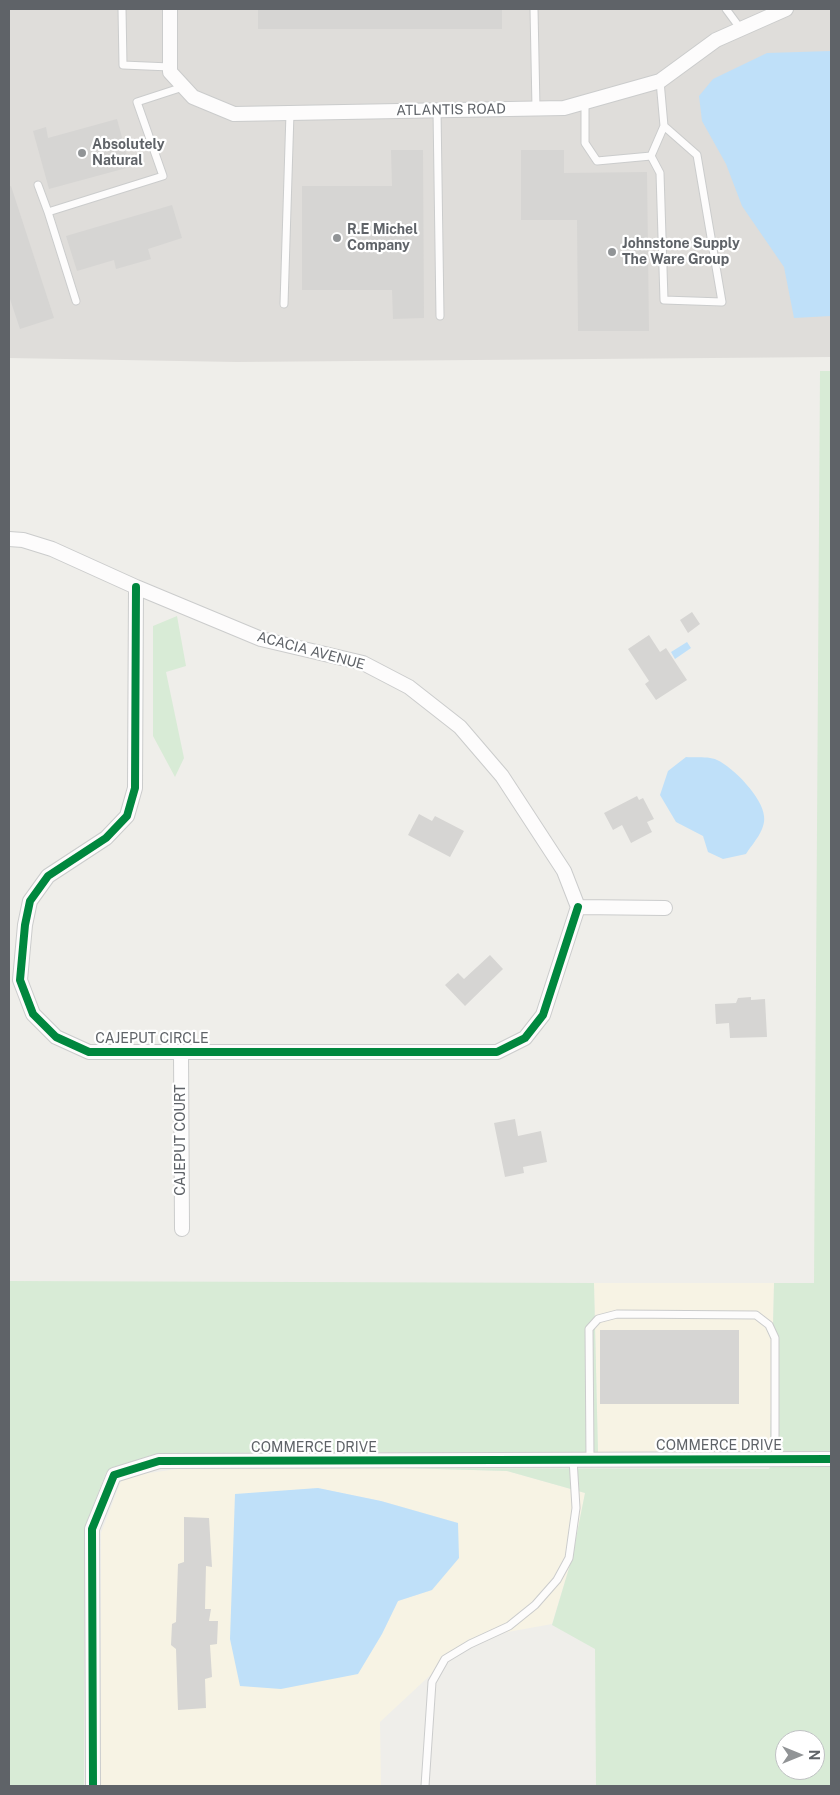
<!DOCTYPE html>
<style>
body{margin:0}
#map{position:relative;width:840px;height:1795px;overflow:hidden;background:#efeeea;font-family:"Public Sans",sans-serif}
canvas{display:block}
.frame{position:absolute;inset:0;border:10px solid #5f6368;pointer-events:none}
.north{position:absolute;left:775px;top:1730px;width:50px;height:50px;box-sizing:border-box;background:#fff;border:1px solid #bfc1c3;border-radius:50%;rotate:90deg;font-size:14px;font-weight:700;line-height:20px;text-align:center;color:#5f6368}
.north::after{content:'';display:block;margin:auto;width:18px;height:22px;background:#919496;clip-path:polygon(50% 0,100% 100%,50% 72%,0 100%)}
</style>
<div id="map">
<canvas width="840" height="1795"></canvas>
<div class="frame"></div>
<div class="north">N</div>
</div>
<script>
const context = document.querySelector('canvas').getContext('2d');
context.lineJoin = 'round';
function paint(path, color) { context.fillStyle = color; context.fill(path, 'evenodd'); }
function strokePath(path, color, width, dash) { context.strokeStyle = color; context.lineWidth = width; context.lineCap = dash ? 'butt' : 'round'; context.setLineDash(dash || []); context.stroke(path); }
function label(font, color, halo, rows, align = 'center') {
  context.font = font + ' "Public Sans",sans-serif'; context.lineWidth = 4.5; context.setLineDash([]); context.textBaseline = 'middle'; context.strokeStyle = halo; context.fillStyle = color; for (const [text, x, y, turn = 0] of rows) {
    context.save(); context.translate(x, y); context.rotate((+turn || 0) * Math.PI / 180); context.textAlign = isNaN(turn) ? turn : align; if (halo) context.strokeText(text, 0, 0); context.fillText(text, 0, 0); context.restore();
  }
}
paint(new Path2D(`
 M594 1283H774L770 1451 598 1452Z
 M401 1468 507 1471 585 1493 572 1558 552 1624 469 1639 380 1722 381 1786H101V1533L121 1481 143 1474 177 1469ZM318 1488 381 1501 458 1523 432 1590 398 1601 382 1634 358 1674 235 1495Z`), '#f7f3e4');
paint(new Path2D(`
 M9 9H831V357L237 362 9 358Z`), '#dfddda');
paint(new Path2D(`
 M820 371H831V1451H770L774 1283H814Z
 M177 616 186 666 166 672 184 758 175 777 153 736V626Z
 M9 1281 594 1283 598 1452 159 1453 111 1468 106 1473 84 1529V1786H9Z
 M770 1466H831V1786H596L595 1649 552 1625 572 1558 585 1493 507 1471 401 1468 769 1469ZM785 1740H815V1770H785Z`), '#d8ebd6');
paint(new Path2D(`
 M831 51V316L794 318 784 267 742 206 726 164 702 121 699 96 713 79 767 53Z
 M687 642 691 648 675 659 671 652Z
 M686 757C695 758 709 756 717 760 733 767 763 798 764 816 766 830 753 843 746 854L723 859 708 852 703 836 676 822 660 795 668 771Z
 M318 1488 381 1501 458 1523 459 1558 432 1590 398 1601 382 1634 358 1674 281 1689 240 1686 230 1639 235 1494Z`), '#bfe0f9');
paint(new Path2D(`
 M258 9H502V29H258Z
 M117 119 130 167 49 189 33 131 46 127 48 138Z
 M391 150H423L424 318 393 319 392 290H302V186H392Z
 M521 150H564V173L647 172 649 331H578L577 220H521Z
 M11 186 54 318 20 329 9 296V187Z
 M172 205 182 238 148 249 151 259 116 269 114 260 77 271 66 236Z
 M692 612 700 624 688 633 680 620Z
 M649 635 660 652 666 648 687 680 656 700 645 684 649 681 628 649Z
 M637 796 639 800 643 798 654 819 647 822 652 832 631 843 622 825 613 830 604 813Z
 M419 814 432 821 435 816 464 831 450 857 408 835Z
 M490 955 503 969 465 1006 445 985 458 973 464 979Z
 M751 997V1000L765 999 767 1037 730 1038 729 1023 716 1024 715 1004 736 1003 738 998Z
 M515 1119 518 1136 541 1131 547 1162 523 1167 524 1173 505 1177 494 1123Z
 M600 1330H739V1404H600Z
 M184 1517 209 1518 212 1567 206 1566 205 1609H211L209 1621H218L217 1644 210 1645 212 1677 205 1679 206 1708 178 1710 176 1649 171 1645 172 1624 176 1622 178 1564 184 1562Z`), '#d6d5d3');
const lane = new Path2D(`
 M122 9 123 65 170 67
 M534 9 536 108
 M726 9 740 28
 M585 102V143L597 161 651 156 664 126 660 81
 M437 110 440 316
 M651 156 660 173 664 300 722 302 697 155 664 126
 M38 185 48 212
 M76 301 48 212 163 176 137 102 183 87
 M284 304 290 113
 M590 1459 589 1329 598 1319 617 1314 756 1315 769 1325 775 1338V1459
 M425 1786 432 1682 445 1659 470 1644 509 1626 535 1605 557 1580 569 1558 576 1508 573 1459`);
const street = new Path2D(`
 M170 9V72L193 97 234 114 564 108 660 81 716 40 786 9
 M9 539 23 540 52 549 136 587 261 639 363 663 409 687 460 727 502 776 564 871 578 907 665 908
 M136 587 135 788 127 816 106 838 48 876 30 901 25 925 20 980 33 1014 56 1037 89 1052H497L525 1038 543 1015 578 907
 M181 1052 182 1229
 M93 1786 92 1529 114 1475 159 1461 831 1459`);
strokePath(lane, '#cbcccc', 9);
strokePath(street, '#cbcccc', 16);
strokePath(lane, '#fdfcfc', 7);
strokePath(street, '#fdfcfc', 14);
strokePath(new Path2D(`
 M136 587 135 788 127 816 106 838 48 876 30 901 25 925 20 980 33 1014 56 1037 89 1052H497L525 1038 543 1015 578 907
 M93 1786 92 1529 114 1475 159 1461 831 1459`), '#00873e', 8);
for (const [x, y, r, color] of [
 [82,153,5,"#919496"],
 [337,238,5,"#919496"],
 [612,252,5,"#919496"]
]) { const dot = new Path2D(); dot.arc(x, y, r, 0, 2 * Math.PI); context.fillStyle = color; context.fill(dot); strokePath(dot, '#fff', 2); }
label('14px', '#5f6368', '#fff', [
 ["ATLANTIS ROAD",451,110,-1],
 ["ACACIA AVENUE",311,651,15],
 ["CAJEPUT CIRCLE",152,1039],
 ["CAJEPUT COURT",181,1140,-90],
 ["COMMERCE DRIVE",719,1446],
 ["COMMERCE DRIVE",314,1448]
]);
label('bold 14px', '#5f6368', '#fff', [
 ["Absolutely",92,145],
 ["Natural",92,161],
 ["R.E Michel",347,230],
 ["Company",347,246],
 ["Johnstone Supply",622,244],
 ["The Ware Group",622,260]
], 'left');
</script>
